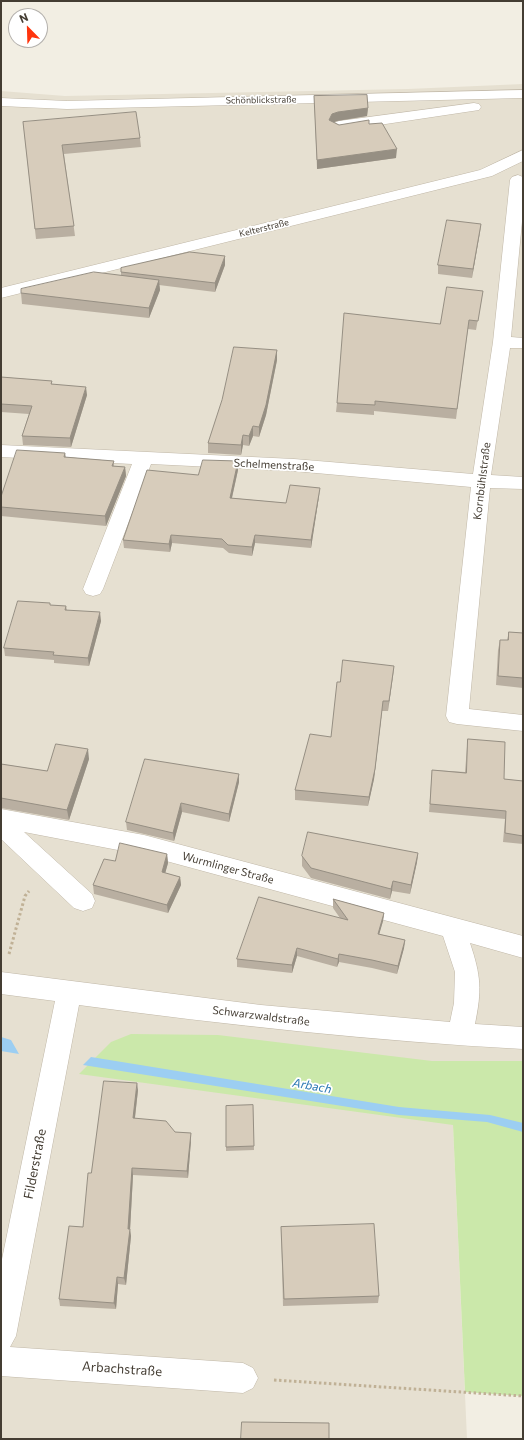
<!DOCTYPE html>
<meta charset="utf-8">
<style>
body{margin:0}
#map{position:relative;width:524px;height:1440px;overflow:hidden;background:#f2eee3;font-family:Commissioner,sans-serif}
canvas{display:block}
.frame{position:absolute;inset:0;border:2px solid #443d33;pointer-events:none}
.north{position:absolute;left:8px;top:8px;width:40px;height:40px;box-sizing:border-box;background:#fff;border:1px solid #b4b1ad;border-radius:50%;rotate:337deg;font-size:11px;font-weight:700;line-height:16px;text-align:center;color:#443d33}
.north::after{content:'';display:block;margin:auto;width:14px;height:18px;background:#ff340d;clip-path:polygon(50% 0,100% 100%,50% 72%,0 100%)}
</style>
<div id="map">
<canvas width="524" height="1440"></canvas>
<div class="frame"></div>
<div class="north">N</div>
</div>
<script>
const context = document.querySelector('canvas').getContext('2d');
context.lineJoin = 'round';
function paint(path, color) { context.fillStyle = color; context.fill(path, 'evenodd'); }
function strokePath(path, color, width, dash) { context.strokeStyle = color; context.lineWidth = width; context.lineCap = dash ? 'butt' : 'round'; context.setLineDash(dash || []); context.stroke(path); }
function label(font, color, halo, rows, align = 'center') {
  context.font = font + ' Commissioner,sans-serif'; context.lineWidth = 3.5; context.setLineDash([]); context.textBaseline = 'middle'; context.strokeStyle = halo; context.fillStyle = color; for (const [text, x, y, turn = 0] of rows) {
    context.save(); context.translate(x, y); context.rotate((+turn || 0) * Math.PI / 180); context.textAlign = isNaN(turn) ? turn : align; if (halo) context.strokeText(text, 0, 0); context.fillText(text, 0, 0); context.restore();
  }
}
paint(new Path2D(`
 M523 84V1090L453 1125 467 1439H1V91L65 96 408 89Z`), '#e6e0d1');
paint(new Path2D(`
 M131 1034 218 1035 432 1061H523V1396L465 1392 453 1125 79 1074 111 1042Z`), '#cbe8aa');
paint(new Path2D(`
 M1 1037 11 1040 19 1054 1 1051Z
 M91 1057 399 1107 490 1115 523 1123V1132L487 1122 399 1115 83 1065Z`), '#9ccef2');
const minor = new Path2D(`
 M523 90V98L67 109 1 106V98L67 101Z
 M474 103 479 104 481 107 479 110 339 131 334 129 331 126 334 123 339 121Z
 M523 150V161L492 176 1 298V288L480 170Z
 M518 175 523 177V211L511 337 523 338V348H510L491 475 523 477V489L490 488 469 709 523 715V731L457 724 449 722 446 716 471 487 294 471 151 464 103 589 100 594 93 596 86 594 83 589 132 464 1 457V445L294 459 473 474 493 342 510 180 512 177Z
 M1 809 144 835 523 936V958L470 943C481 976 482 990 475 1024L523 1027V1049C375 1041 227 1025 79 1005L16 1336 10 1347 243 1363 253 1368 258 1378 253 1388 243 1393 1 1376V1264L55 1001 1 994V972L261 1005 450 1022 454 1003 455 972 443 936 144 855 24 832 92 894 95 901 92 908 83 911 74 908 1 839Z`);
strokePath(minor, '#c1b8a8', 1);
strokePath(new Path2D(`
 M9 954 25 896 29 891
 M274 1380 523 1396`), '#c0b196', 3, [2.5, 2.5]);
paint(minor, '#fff');
paint(new Path2D(`
 M314 96 368 108 367 116 337 121 334 122 339 125 369 124 396 158 317 169Z
 M23 122 140 138 141 147 64 154 75 236 36 239Z
 M481 224 472 278 438 274V265Z
 M225 265 215 292 159 285 160 290 149 318 22 304 21 293 121 275V268Z
 M483 291 476 330 468 329 456 419 374 411V415L336 412 337 403 440 324Z
 M277 350V360L266 415 259 437 253 436 249 446 243 445 241 455 208 453V443Z
 M1 377 52 381V384L87 395 71 447 23 445 22 436 29 414 1 412Z
 M65 453 66 457 114 461V466L125 467 126 476 106 526 1 516V497Z
 M238 470 232 498 286 503 319 496 311 548 255 543 252 556 229 553 223 548 172 543 170 552 124 548 123 540 198 475Z
 M50 603V605L66 606 67 610 101 621 89 666 54 663V660L5 656 4 648Z
 M509 632 523 633V688L496 685 498 650 500 640H507Z
 M394 666 388 711H382L374 779 368 806 295 800V790L331 737 340 682Z
 M468 739 504 779 523 781V844L503 842 505 819 429 812 432 770 465 772 467 747Z
 M89 759 69 820 1 808V764L47 771Z
 M239 774V782L229 822 182 812 174 841 127 830 126 822Z
 M418 853 417 862 410 894 392 891 390 899 311 878 302 866V856Z
 M167 854 168 863 165 873 180 877 181 885 168 913 94 894 93 885 115 861Z
 M333 899 384 913 383 921 379 934 405 940 404 948 397 974 372 968 339 962 337 967 297 956 292 973 237 967V959L340 918 333 908Z
 M138 1090 135 1118 175 1132 191 1133V1140L188 1178 133 1175 130 1230 131 1236 126 1285 118 1284 116 1309 60 1306 59 1299 83 1227 91 1173Z
 M253 1105 254 1150 226 1151V1106Z
 M281 1227 379 1296 378 1303 283 1306Z`), '#b9afa1');
paint(new Path2D(`
 M368 108 367 116 337 121 332 123 329 120 332 114 338 112Z
 M397 149 396 158 317 169V160Z
 M481 224 480 232 472 278 473 269Z
 M225 256V265L215 292V283Z
 M159 280 160 290 149 318V308Z
 M277 350V360L266 415 259 437V427Z
 M86 387 87 395 71 447 70 438Z
 M253 426V436L249 446V436Z
 M243 435V445L241 455V445Z
 M238 461V470L230 506V498Z
 M125 467 126 476 106 526 105 516Z
 M320 488 319 496 311 548V540Z
 M171 535 172 543 170 552 169 544Z
 M255 535V543L252 556V547Z
 M100 612 101 621 89 666 88 658Z
 M394 666 393 676 388 711 389 701Z
 M382 711 374 779 368 806 369 797Z
 M88 749 89 759 69 820 67 810Z
 M239 774V782L229 822V814Z
 M181 803 182 812 174 841 173 833Z
 M418 853 417 862 410 894 411 885Z
 M167 854 168 863 163 881 162 872Z
 M180 877 181 885 168 913 167 905Z
 M393 881 392 891 390 899 391 889Z
 M384 913 383 921 377 942 378 934Z
 M405 940 404 948 397 974 398 966Z
 M297 948V956L292 973V965Z
 M339 954V962L337 967 338 959Z
 M137 1083 138 1090 134 1125 133 1118Z
 M191 1133V1140L188 1178 187 1171Z
 M132 1168 133 1175 130 1230 131 1236 126 1285 124 1278Z
 M117 1277 118 1284 116 1309 114 1303Z`), '#968f83');
const building = new Path2D(`
 M367 95 368 108 338 112 332 114 329 120 339 125 369 120V124L382 123 397 149 317 160 314 96Z
 M136 112 140 138 62 145 74 226 35 229 23 122Z
 M447 220 481 224 473 269 438 265Z
 M190 252 225 256 215 283 121 272V268Z
 M94 272 159 280 149 308 21 293V289Z
 M447 287 483 291 478 321 469 320 457 409 375 401V405L337 403 344 313 440 324Z
 M234 347 277 350 266 405 259 427 253 426 249 436 243 435 241 445 208 443 222 400Z
 M1 377 52 381 51 384 86 387 70 438 22 436 32 406 1 404Z
 M17 450 65 453 64 457 114 461 112 466 125 467 105 516 1 507V497Z
 M203 460 238 461 230 498 286 503 290 485 320 488 311 540 255 535 252 547 228 545 222 539 171 535 169 544 123 540 147 470 198 475Z
 M18 601 50 603V605L66 606 65 610 100 612 88 658 53 655 54 652 4 648Z
 M509 632 523 633V678L498 676 500 640H508Z
 M343 660 394 666 389 701H383L375 769 369 797 295 790 310 734 331 737 337 682H340Z
 M468 739 505 742 504 779 523 781V836L505 833 506 811 430 804 432 770 466 773Z
 M56 744 88 749 67 810 1 798V764L47 771Z
 M145 759 239 774 229 814 181 803 173 833 126 822Z
 M308 832 418 853 411 885 393 881 391 889 311 868 302 856Z
 M120 843 167 854 162 872 180 877 167 905 93 885 104 859 115 861Z
 M259 897 348 920 333 899 384 913 378 934 405 940 398 966 372 960 339 954 338 959 297 948 292 965 237 959Z
 M104 1081 137 1083 133 1118 166 1121 175 1132 191 1133 187 1171 132 1168 128 1229H130L124 1278 117 1277 114 1303 59 1299 69 1226 83 1227 88 1173H91Z
 M253 1105 254 1146 226 1147V1106Z
 M374 1224 379 1296 284 1299 281 1227Z
 M242 1422 329 1423V1439H241Z`);
paint(building, '#d7ccbb');
strokePath(building, '#968f83', 1);
label('9px', '#443d33', '#fff', [
 ["Schönblickstraße",261,100,-1],
 ["Kelterstraße",264,228,-14]
]);
label('11px', '#443d33', '#fff', [
 ["Schelmenstraße",274,465,3],
 ["Kornbühlstraße",482,481,-83],
 ["Wurmlinger Straße",228,868,15],
 ["Schwarzwaldstraße",261,1016,7]
]);
label('italic 12px', '#2a77b2', '#fff', [
 ["Arbach",312,1086,10]
]);
label('13px', '#443d33', '#fff', [
 ["Filderstraße",35,1164,-79],
 ["Arbachstraße",122,1369,4]
]);
</script>
